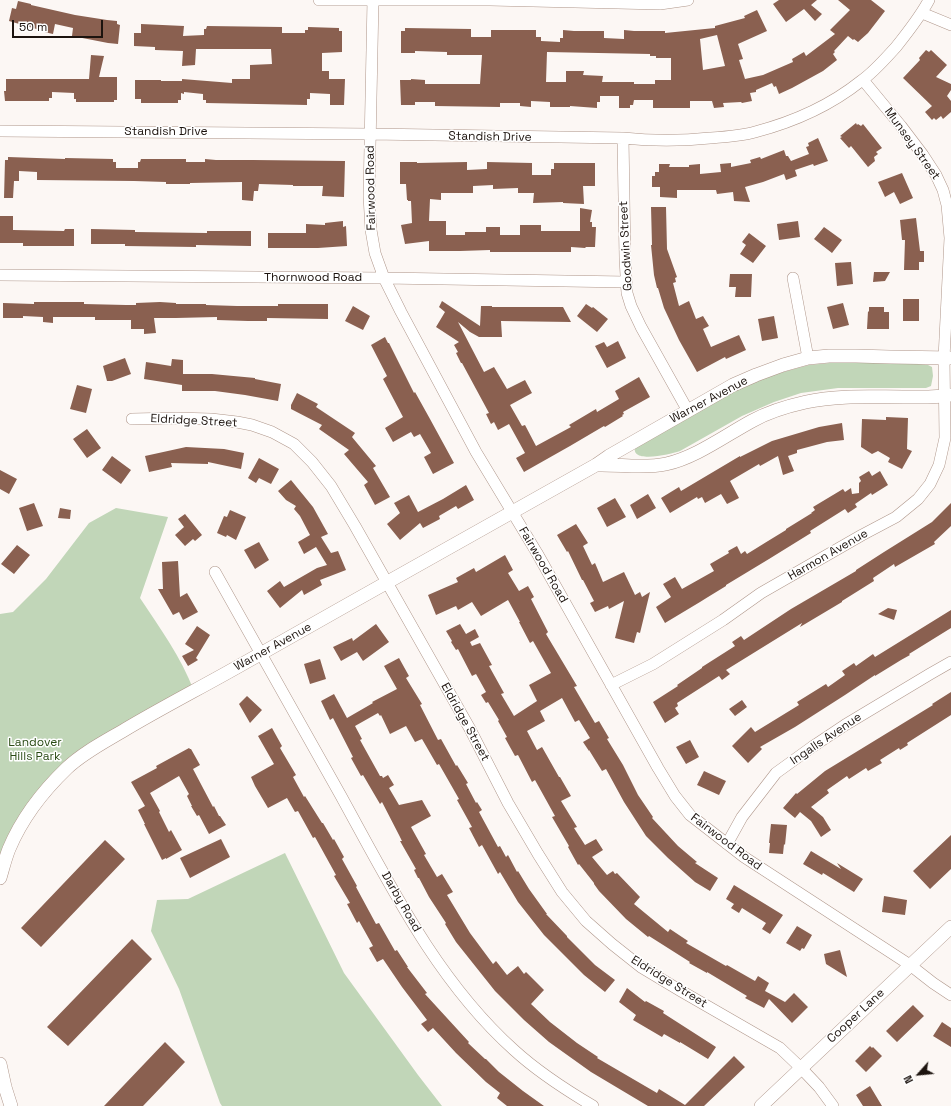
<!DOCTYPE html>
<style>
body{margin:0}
#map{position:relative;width:951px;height:1106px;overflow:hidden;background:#fcf7f4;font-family:"Space Grotesk",sans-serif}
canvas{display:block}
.north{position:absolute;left:899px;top:1054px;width:40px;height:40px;-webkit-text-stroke:3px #fff;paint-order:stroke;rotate:243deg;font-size:11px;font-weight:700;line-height:16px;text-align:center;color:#1c130e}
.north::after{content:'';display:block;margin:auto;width:14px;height:18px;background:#1c130e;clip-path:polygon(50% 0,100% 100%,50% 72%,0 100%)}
.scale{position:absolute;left:12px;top:20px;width:91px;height:18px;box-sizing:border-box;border:2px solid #1c130e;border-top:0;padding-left:5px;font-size:12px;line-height:14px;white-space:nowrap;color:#1c130e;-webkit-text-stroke:3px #fff;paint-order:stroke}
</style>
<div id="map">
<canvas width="951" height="1106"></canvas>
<div class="north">N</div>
<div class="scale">50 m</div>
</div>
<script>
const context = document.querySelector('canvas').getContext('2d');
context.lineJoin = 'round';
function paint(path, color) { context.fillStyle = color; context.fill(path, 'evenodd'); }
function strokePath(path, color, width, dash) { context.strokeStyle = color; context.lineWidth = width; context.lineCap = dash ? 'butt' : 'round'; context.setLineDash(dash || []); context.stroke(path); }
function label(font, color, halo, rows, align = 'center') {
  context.font = font + ' "Space Grotesk",sans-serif'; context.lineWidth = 3; context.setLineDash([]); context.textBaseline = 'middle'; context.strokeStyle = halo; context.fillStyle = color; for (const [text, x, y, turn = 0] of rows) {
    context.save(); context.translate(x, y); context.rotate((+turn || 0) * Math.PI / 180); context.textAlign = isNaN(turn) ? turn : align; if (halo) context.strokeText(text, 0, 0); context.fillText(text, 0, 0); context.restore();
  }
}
paint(new Path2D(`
 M851 361 918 364 928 365 932 367 933 376 931 386 926 388H838L801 393 774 402 742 416 680 451C672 454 627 465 636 445L743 387 765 377 809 365Z
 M116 508 168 517 140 598C160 628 181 657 194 691L88 752 25 818 0 878V614L13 612 46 579 89 523Z
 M285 853 344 973 418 1075 442 1106H222L220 1103 179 989 151 931 157 900 188 899Z`), '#c1d6b8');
paint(new Path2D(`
 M779 0H817L811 5 822 14 815 21 804 9 786 22 773 4Z
 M838 0H871L885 11 868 33 858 42 854 39 853 40 848 36 834 51 835 52 833 54 837 60 823 71 792 88 779 94 776 86 774 87 772 83 756 90V92L750 93 752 101 742 103 741 102 723 103 724 107 714 108 712 101H690V108H653V100H634L633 105H630V108H619V96H600V102H597V108L570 106V107H550V102L531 101V107L520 106V103H500V107L435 106V102H415V105H401L400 80H411V79L425 80V84H480L482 55H447V52L415 51V53H401V31H405V28L471 29V37H491V30H536V37H541V41L560 42V38H563V30L574 31H604V38L624 39V30L634 31H665V33L715 28V26L745 18 744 16 757 10 767 31 738 44 743 59 739 60 745 79 763 75 793 62 792 59 804 52 806 56 835 34 830 30 850 10ZM717 35 725 66 703 70 700 39ZM547 52 650 54V56H656V58H671V80H655V84H634V82H602L603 76 583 75 584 71H566V82H546Z
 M18 1 31 4V5L75 15 107 20 117 21V24L120 25 118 44 108 43 72 36 73 28 55 24 53 34 40 31V30L9 21 12 8 16 9Z
 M141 24 184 26 183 36 204 35V29H206L207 26 282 27V33H305V30H308V27L339 28V31H342V52L322 53V71H329V79H345L344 105H330V94L310 93V99H307V105L206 103V100H203V94L184 92V94L181 93V100H178V103H141V99H135V80H161V81H182V79L232 83V79H250V65L272 64 271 49H196L195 65 182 66 183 51 155 50V47L134 46V33H141Z
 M926 50 929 52 931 50 947 65 936 77 951 84V90L947 96 951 101V112L943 119 941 116 936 120 934 118 932 120 925 112 932 106 903 78 920 60 919 58Z
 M91 55 104 56 99 77H117V100H114V102H76V99H74V93L52 92V98H49V101H5L4 91H6V79H89Z
 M856 123 857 125 858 124 861 126 863 124 882 148 876 152 878 154 874 157 875 161 868 167 851 146 849 148 840 138 842 137 840 136Z
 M818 138 828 161 814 166 813 164 795 170 797 176 786 180 784 174 763 182 745 187 750 202 734 201 733 192 717 194 716 190H677V198L660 197V187H652V176H655V172H659V164H670L669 167H689V165L700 164V174L721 172 720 164 731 163V167L751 163 750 160 760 157 761 159 784 150 786 156H788L791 161 809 154 806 147 809 146 808 143Z
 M8 157 65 159V158L113 159V162H116V168H138V162H140L141 159H186V162H205V159L216 160H253L345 161 344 197 322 196 323 186H293V185L259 184 258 191H254L253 201 242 200V182L190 183V184H166V182L134 181 37 180V172L19 171V181H14L13 198H4L5 160H8Z
 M400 162H417V163L467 162V170L487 169V162L532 163V175H551V169H554V163H595V186H583L584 204 563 203V202L533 203 534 193H518V188L493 189V185L473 186V193H441V200L430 199 429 221H446V235H465V232H486V227H500V235H520V225H541V231H580V208L592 210 590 222H592V227H596L595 247H586L585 248 571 247V252H490V250L460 251H429V241L405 244 401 225 412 223 411 201H408V200H407L406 184H400Z
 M902 173 913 198 900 204 894 192 885 197 878 182Z
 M651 207H666L667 249 677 277 675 278 676 282 673 283 679 306 689 301 696 319 703 316 709 326 703 329 711 347 739 335 746 350 726 359 725 357 697 372 679 340 664 308 658 288H657L654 275 651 245H652Z
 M0 216H13V230L64 231 65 229H74V246H23V243H0Z
 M916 218 920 251H924V262H919V270H904L905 240H902L900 220Z
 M343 221V227L346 226 347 246 318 248H268V233H306V224L325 225V223Z
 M798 221 800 237 779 240 777 224Z
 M824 227 842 240 832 253 814 239Z
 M91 229 135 230V232L207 233V231H251V246L196 245V247L125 246V244H91Z
 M749 233 766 246 753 263 740 254 746 245 742 242Z
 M851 262 853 284 837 286 835 263Z
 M874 272H890L885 281 873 282Z
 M730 274H752L751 297H735L736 287H729Z
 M903 299H919V321H903Z
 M442 301 480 326 481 306H492V307H563L571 322 501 321 502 337H479L470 332 458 322 484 372 494 367 507 389 525 380 532 393 510 405 522 426 525 425 536 446 571 427 569 425 596 409 597 412 619 399 615 391 639 377 650 397 623 412 624 414 622 415 623 416 605 427 604 426 570 446 524 472 516 458 525 453 509 424 498 430 494 422 491 424 486 414 489 413 462 363H461L456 353 458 352 454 345 459 342 436 327 445 312 439 307Z
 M34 302H84V304L126 305H136V303L160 302 176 303V304H206V305L237 306H278V304H328V319L267 318V321H248L217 320V317L176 318H154L156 333 144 334V329H131V320H95V317H53V323L43 322V317L23 316V318H3V303L34 304Z
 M843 303 849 325 833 329 827 307Z
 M586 304 592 308 593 307 608 319 597 332 577 316Z
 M353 306 370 316 363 330 345 321Z
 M869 307H884V312H889V329H867L868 311 869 312Z
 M774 316 778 338 762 341 758 319Z
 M385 337 388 343H389L414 393 415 392 430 419 454 463 433 474 424 457 431 453 420 434 414 437 411 432 393 442 385 428 403 417 383 379 387 376 371 345Z
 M618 341 626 358 607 368 595 346 604 342 607 347Z
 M125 358 131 374 112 381H107L103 366Z
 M172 359 183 360V374H212L255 378V379L281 384 278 401 245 395 215 391H182V385L144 379 146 362 171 366Z
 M77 385 92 389 86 413 70 409Z
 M297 393 318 404 316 407 355 433 352 437 376 466 373 468 390 497 375 505 364 485 368 482 344 454 349 450 319 429 322 425 291 409V405Z
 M886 417 908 418 907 449 912 451 902 469 888 462 890 458 878 451 872 454 861 447 862 419 886 420Z
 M842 423 844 440 827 442 797 450V453L788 456 794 471 783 475 778 456 760 466 759 464 730 481 739 498 727 504 721 494 705 503 702 497 698 499 697 497 670 513 661 498 679 487 681 491 740 456V457L772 441 819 427Z
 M87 429 101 448 87 458 73 439Z
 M186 447 224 449 244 453 241 469 208 462V464L171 463 172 467 149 472 145 456Z
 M112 456 131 470 121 484 102 470Z
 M259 458 279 469 271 484 259 478 256 483 248 478Z
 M0 470 17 479 9 494 0 489Z
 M869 471 872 476 880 471 888 485 872 495 871 493 855 504 857 507 848 513 845 509 810 531 811 533 769 559 726 585V586L708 597 700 602 665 623 656 607 671 597 663 584 675 577 682 589 714 571 710 564 729 553 728 551 737 546 741 554 745 551 747 554 768 541 786 530V529L812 513H811L815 510 813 507 843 489 845 492 851 488 852 494 859 493V483L861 481 859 477Z
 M291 480 313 507 328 534 321 537 331 553 338 551 346 570 320 580 322 585 304 595 302 590 280 608 267 591 280 581 284 587 317 568 327 565 316 547 304 554 298 542 310 535 300 516 294 509 296 506 286 500 278 491Z
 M466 485 474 500 458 509 456 506 439 516 440 519 423 528 420 523 400 540 387 524 400 513 394 503 409 495 418 512 443 499Z
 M648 494 656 508 637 519 630 505Z
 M615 498 626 517 607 527 597 508Z
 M34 503 43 526 27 531 19 508Z
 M951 503V526L934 542 935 544 895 567 894 564 873 578 874 581 842 601V602L800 627 802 623 726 670 730 674 722 680 719 676 677 703 678 706 675 708 679 714 665 723 653 702 678 686 677 685 702 668V667L735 646 732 642 741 636 744 640 791 609 856 571V570L884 552 932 522Z
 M60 508 71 510 70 519 58 518Z
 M230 510 246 517 236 540 227 535 226 537 217 533 224 516 227 517Z
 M185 514 202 535 195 541 193 539 185 546 175 535 184 527 178 519Z
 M576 524 588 543 583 546 592 565 595 563 603 582 624 572 635 595 640 592 642 597 650 592 640 633 637 632 634 643 615 638 624 601 609 609 608 606 595 612 590 603 594 601 583 580H582L568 551 567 552 557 535Z
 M259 542 269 560 255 569 244 550Z
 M17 545 30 555 14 574 1 564Z
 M505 555 513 570 508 573 519 591 528 586 534 597 531 599 548 632 546 634 577 686 574 687 595 723 599 721 609 738 607 739 623 765 638 795 653 817 652 818 678 846 697 862 695 863 718 878 710 891 695 882 668 858 646 836 624 802 606 769 602 771 589 750V751L583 742 590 738 579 720 575 722 562 698 540 711 545 721 527 731 537 750 542 747 559 777H560L571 796 561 801 577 827 574 828 585 845 596 839 603 850 592 857 607 875 613 871 615 874 617 873 640 897 634 904 668 932 670 929 688 941 686 943 726 966 727 965 755 981 758 976 769 983 765 991 785 1002 794 993 808 1007 792 1023 769 999 764 1008 745 998 747 996 707 972V973L689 963 690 962 649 936 648 937 626 919 599 891 594 884V883L579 864 578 865 568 847 569 846 552 817 555 816 535 780 532 782 518 755 515 756 505 738 507 737 498 721 499 720 488 702 486 703 481 695 486 692 476 674 472 676 458 649 456 650 451 642 452 641 446 631 460 624 466 634 475 629 479 637 470 642 472 646 480 643 492 665 489 666 504 693 501 694 514 716 537 701 529 685 551 673 533 641 530 643 519 622H520L508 600 481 616 472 602 458 610 456 606 436 615 428 595 458 582 456 578 474 568 476 572Z
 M178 561 180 597 187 593 198 612 183 620 179 612 173 615 158 589H163L162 562Z
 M888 608 897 610 894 620 878 614Z
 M951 610V628L909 654 910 655 901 660 875 676V675L845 695 795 727 760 747 762 749 748 763 732 746 751 727 755 732 799 705 797 702 826 684 828 687 845 675 842 671 854 663 856 666 873 654 875 657Z
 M376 624 389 642 363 661 357 652 341 661 333 647 352 638 353 641Z
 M197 626 210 635 196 658 198 660 188 666 182 656 194 650 185 644Z
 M399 658 409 676 406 678 422 704 420 705 438 740 441 739 456 766 457 765 468 783 466 784 476 803 477 802 482 810 479 812 498 847 500 846 506 857 508 855 517 872 518 871 529 889 547 914H546L567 936V937L595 965 615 980 605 992 584 975 544 935 518 902 500 872 498 874 482 845 479 847 469 828 472 827 457 800 459 799 439 764 437 765 422 739 415 742 406 726 390 734 381 715 380 716 378 713 355 726 362 739 360 740 380 776H382L383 778 388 775 394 785 389 788 399 805 422 800 431 816 411 827 426 854 424 855 437 877 442 874 453 892 447 895 470 933 493 964 496 961 507 975 518 966 524 974 526 972 544 990 531 1004 550 1022 577 1043 598 1057 597 1058 657 1093 659 1089 685 1105 734 1056 745 1067 704 1106H648L591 1072 549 1042 524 1020 495 991 456 942 445 924 446 923 429 897 419 878H418L414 870 416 869 400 841H402L399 835 382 802 380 804 363 775 361 776 351 758 353 757 333 718 330 720 321 701 334 694 347 718 373 703 372 702 397 689 384 666Z
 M320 659 326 679 310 684 304 664Z
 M951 692V715L907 743 908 745 900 750 899 748 880 760 882 763 868 771 866 768 849 779 847 776 827 790 829 793 811 807 823 817 831 830 821 837 811 821 800 812 795 818 783 808 796 793 797 794 825 771 933 705 932 704Z
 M247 696 262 710 250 723 239 704Z
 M742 700 747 707 735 716 729 709Z
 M272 728 282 746 280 748 296 775 293 777 304 797 305 796 322 823H323L333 840 334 839 344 857 342 859 357 886 356 887 376 924 379 923 395 951 397 950 408 967H407L427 993 425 994 469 1042 468 1043 485 1059H486L499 1072 523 1091 544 1106H507L497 1098 500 1093 486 1082 456 1053 433 1028 428 1032 421 1024 427 1020 402 987 383 959 377 962 369 948 373 946 359 921 357 923 347 904 350 903 334 876 336 875 315 837 313 838 298 811 295 812 287 798 268 808 255 786 251 777 274 764 258 736Z
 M690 740 699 757 686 764 676 747Z
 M189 748 190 749H191L200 765 193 769 213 807 214 806 219 816H220L226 825 209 834 199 815 197 816 191 806H192L187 796 189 794 179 776 150 793 160 811 159 812 169 832 171 830 182 850 166 859V858L162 860 144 824H145L138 810 145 806 131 782 157 768 156 766Z
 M704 771 726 781 719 795 697 785Z
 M771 824 787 825 785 845 784 844 783 854 769 853 770 843H769Z
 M951 835V869L930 889 913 871Z
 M221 839 230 857 190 878 180 858Z
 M105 840 125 859 41 947 21 928Z
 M811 851 841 869 837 863 863 879 854 892 823 873 822 875 803 864Z
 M734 885 783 915 770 934 762 929 766 923 742 908 739 913 731 908 734 904 726 899Z
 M884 896 907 900 905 915 882 912Z
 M797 926 812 935 804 949 802 948 800 951 786 943Z
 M132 939 152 959 68 1046 47 1027Z
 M840 950 847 977 826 964 824 954Z
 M627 988 645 1002 646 1001 664 1011 663 1013 716 1047 708 1059 680 1042V1043L664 1034 662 1037 633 1020 636 1015 619 1002Z
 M913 1005 924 1016 897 1042 886 1031Z
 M942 1022 951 1028V1047L933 1036Z
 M165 1042 185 1062 143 1106H104Z
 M870 1046 872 1048 873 1047 882 1056 866 1072 855 1061Z
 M870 1086 882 1106H863L856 1095Z`), '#8a6050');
const minor = new Path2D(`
 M319 0H490L660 4 688 0
 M373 0 369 196 371 230 375 253 384 278 401 312 476 452 537 553 658 768 675 796 690 815 744 857 910 965 933 983 951 995
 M922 13 951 25
 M0 131 371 134 623 138C652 141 681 141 710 138 725 137 741 136 755 132 793 122 831 105 861 81 874 72 885 59 896 47 908 32 920 17 929 0
 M623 138 625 258 627 293 631 306 641 327 688 411
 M0 275 384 278 626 282
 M793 278 808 358
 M132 419 176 418 211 419 237 422 252 425 272 432 294 444 312 462 331 486 355 526 470 729 508 803 538 854 562 892 586 921 612 944 641 967 681 991 780 1048 801 1068 819 1087 833 1106
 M215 572C257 647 299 721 341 796 390 885 437 981 514 1050 538 1072 566 1090 593 1106
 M611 685 653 664 723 620 761 593 862 535 896 517 918 499 930 484 939 465 945 438 944 358 950 238 947 205 943 190 936 175 923 155 901 126 863 80
 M727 844 742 817 776 773 812 747 845 725 930 674 951 662`);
const tertiary = new Path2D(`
 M596 465C619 464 643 469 666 464 695 458 726 435 752 421 768 412 788 406 806 402 837 395 871 397 903 397 919 397 935 398 951 395
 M0 878C3 868 5 859 9 849 22 818 43 791 67 768 84 752 106 741 126 729 163 707 202 687 239 666 358 599 477 531 596 465L609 456 733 385 756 375 783 365 808 358 829 356H856L890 357 951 358
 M0 1064 5 1087 11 1106
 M761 1106 951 927`);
strokePath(minor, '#af968a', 12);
strokePath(tertiary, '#af968a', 14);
strokePath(minor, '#fff', 11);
strokePath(tertiary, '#fff', 13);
label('12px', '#1c130e', '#fff', [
 ["Standish Drive",166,132],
 ["Standish Drive",490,137,1],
 ["Munsey Street",912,144,54],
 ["Fairwood Road",371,188,-91],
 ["Goodwin Street",626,246,-93],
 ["Thornwood Road",313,278],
 ["Warner Avenue",709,400,-28],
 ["Eldridge Street",194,421,3],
 ["Harmon Avenue",828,555,-30],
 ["Fairwood Road",543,565,60],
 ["Warner Avenue",273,647,-29],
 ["Eldridge Street",465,722,61],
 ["Ingalls Avenue",826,739,-34],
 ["Fairwood Road",726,842,37],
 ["Darby Road",401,902,60],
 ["Eldridge Street",669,982,32],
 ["Cooper Lane",856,1016,-43]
]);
label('12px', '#2a4b15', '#fff', [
 ["Landover",35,743],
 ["Hills Park",35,757]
]);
</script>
